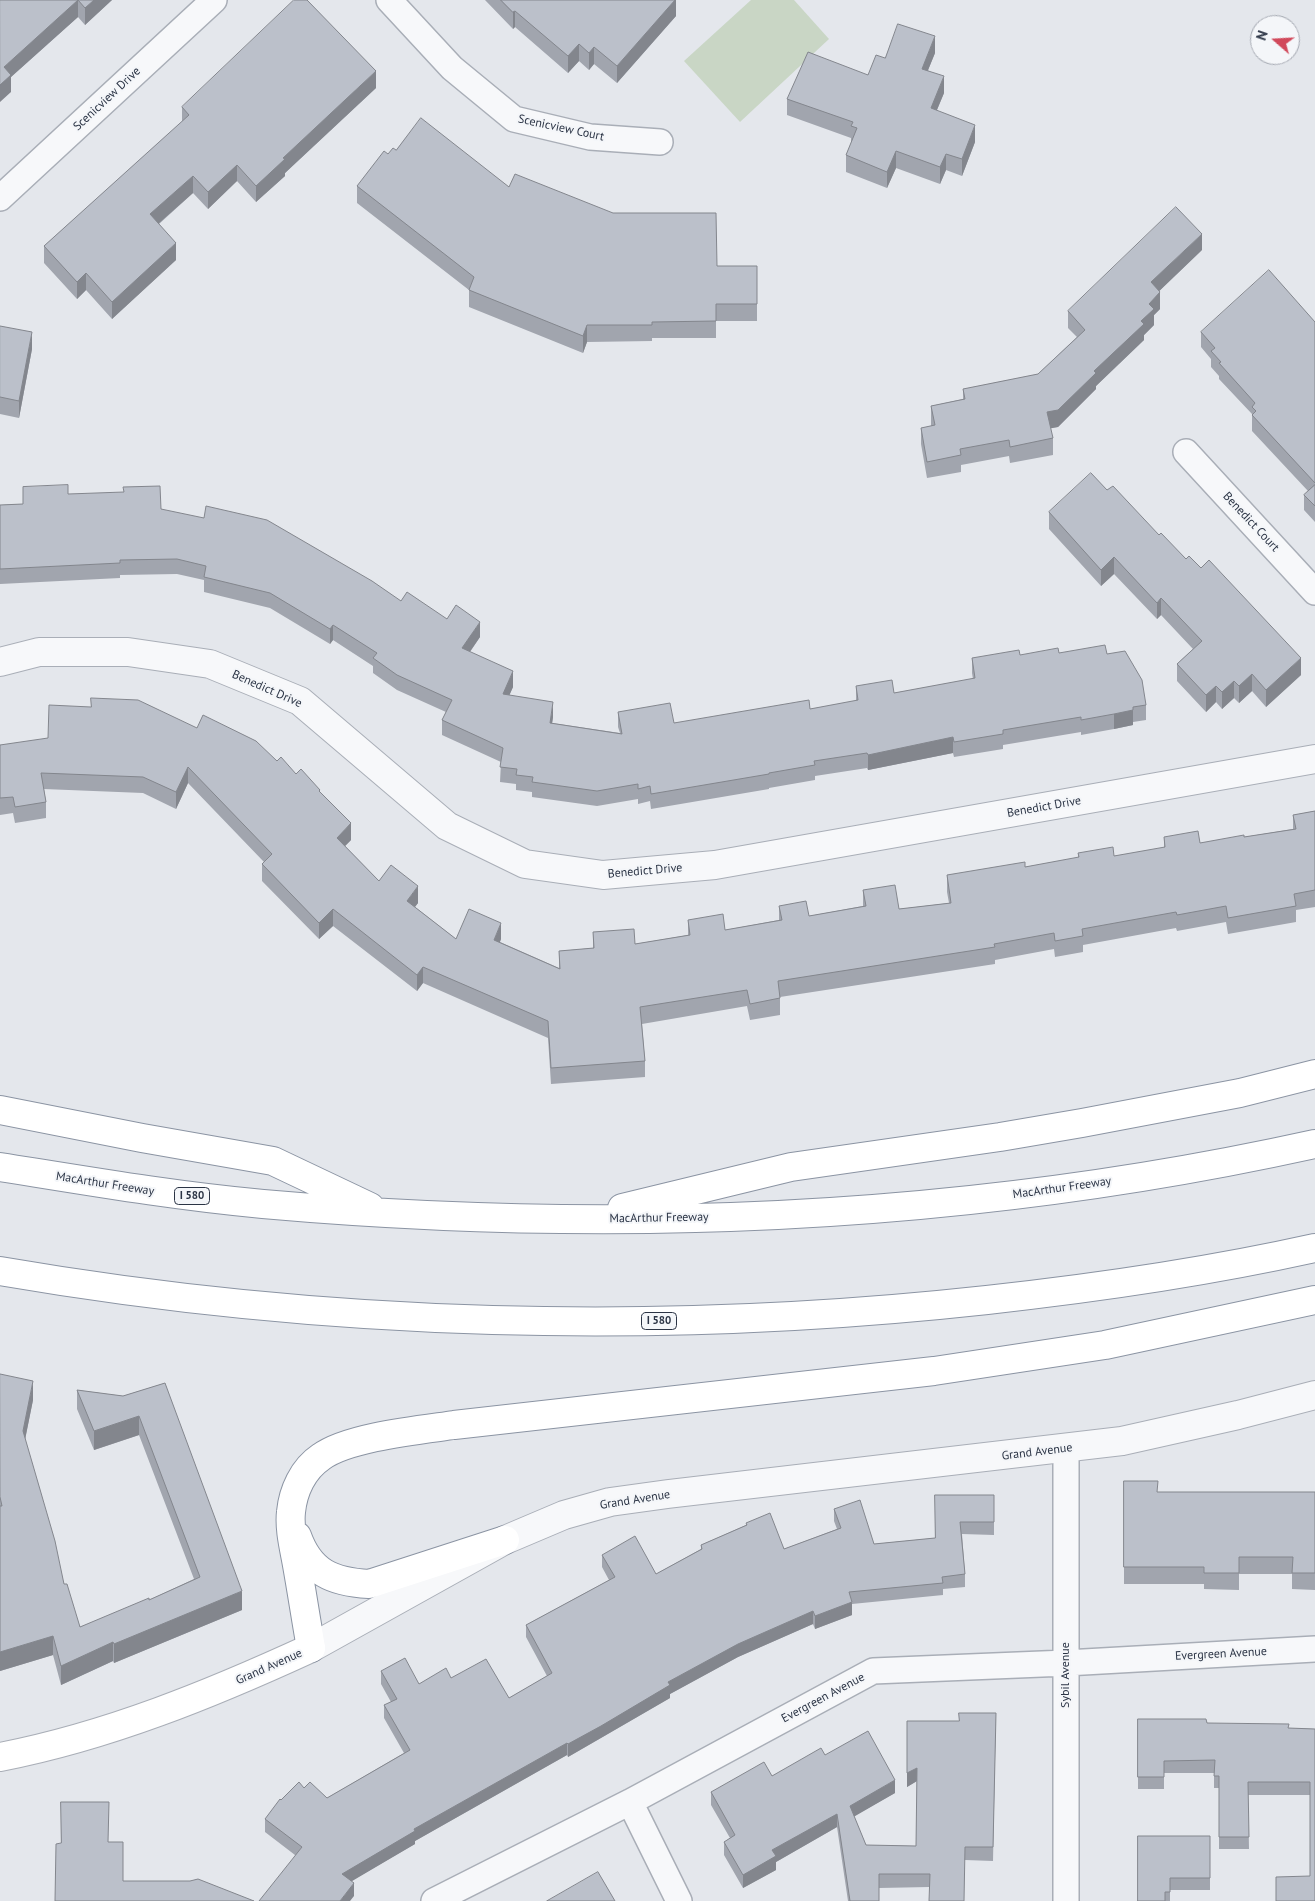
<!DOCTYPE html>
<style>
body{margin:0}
#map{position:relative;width:1315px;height:1901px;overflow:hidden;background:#e4e7ec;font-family:"PT Sans",sans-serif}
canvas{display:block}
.north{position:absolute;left:1250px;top:15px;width:50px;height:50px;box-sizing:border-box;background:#f4f6f9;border:1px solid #a4a8b1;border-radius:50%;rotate:289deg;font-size:14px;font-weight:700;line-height:20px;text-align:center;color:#2b3445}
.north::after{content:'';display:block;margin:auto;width:18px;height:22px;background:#d1495b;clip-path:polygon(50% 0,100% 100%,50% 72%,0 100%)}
</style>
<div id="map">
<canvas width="1315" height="1901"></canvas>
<div class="north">N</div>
</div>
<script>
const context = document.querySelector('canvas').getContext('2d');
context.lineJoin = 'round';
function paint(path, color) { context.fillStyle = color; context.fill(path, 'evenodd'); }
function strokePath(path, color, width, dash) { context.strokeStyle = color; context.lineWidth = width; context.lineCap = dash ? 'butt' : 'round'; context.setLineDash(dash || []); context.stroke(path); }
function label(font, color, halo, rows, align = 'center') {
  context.font = font + ' "PT Sans",sans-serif'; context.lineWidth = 4; context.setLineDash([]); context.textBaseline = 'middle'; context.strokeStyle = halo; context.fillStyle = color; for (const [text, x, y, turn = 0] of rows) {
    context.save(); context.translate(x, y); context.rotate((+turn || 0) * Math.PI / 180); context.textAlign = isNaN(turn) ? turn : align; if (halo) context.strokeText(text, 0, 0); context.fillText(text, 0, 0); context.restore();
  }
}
paint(new Path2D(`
 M751 0H794L829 39 740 122 684 61Z`), '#c9d6c5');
const minor = new Path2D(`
 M389 0 452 68 514 119 590 137 660 142
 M0 198 214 0
 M1186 452 1315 592
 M630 1802 679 1901
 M434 1901 630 1802 873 1671 1066 1663 1315 1649
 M1066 1901V1449`);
const tertiary = new Path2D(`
 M0 662 39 652H128L210 664 300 701 447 826 525 864 603 875 715 865 1315 759
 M311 1648 505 1540 564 1515 610 1502 668 1494 1122 1441 1238 1415 1315 1395`);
const secondary = new Path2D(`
 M0 1757C108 1736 211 1694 311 1648`);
const motorway = new Path2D(`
 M0 1110 142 1138 273 1161 370 1207
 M0 1167C88 1181 175 1196 263 1204 614 1235 971 1220 1315 1144
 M622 1208 791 1167 1000 1137 1082 1123 1240 1093 1315 1074
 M0 1271C325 1327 659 1336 987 1300 1097 1288 1207 1272 1315 1248
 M297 1536C310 1573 333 1582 369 1584L505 1540
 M311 1648C306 1620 302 1593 297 1565 294 1548 289 1529 291 1512 293 1491 303 1469 321 1457 348 1437 419 1430 454 1425L934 1371 1105 1345 1315 1300`);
strokePath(minor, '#a9aeb7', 28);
strokePath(tertiary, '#a9aeb7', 30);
strokePath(secondary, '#a9aeb7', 30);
strokePath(motorway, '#8b94a3', 30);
strokePath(minor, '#f7f8fa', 25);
strokePath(tertiary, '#f7f8fa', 28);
strokePath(secondary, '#fff', 28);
strokePath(motorway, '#fff', 28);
paint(new Path2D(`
 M0 0H112L85 25 78 17 11 77V92Z
 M485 0H676V16L617 83 594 64 589 70 579 61 568 73 515 27 513 29Z
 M935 53 928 70 944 93 937 110 975 142 962 176 946 170 940 184 896 168 887 188 846 172V155L851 143V138L787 115V99L868 75 885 58Z
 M376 88 285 173V176L256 202 237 181 208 209 193 193 159 224 176 260 112 319 86 290 77 299 44 263V246L182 122V107Z
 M396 150 509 187 717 266H757V321H716V338H652V341L587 342 583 353 469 307V290L357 203V186L388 154Z
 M1202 250 1159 291 1160 309 1154 315V325L1144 335V340L1096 386V389L1058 427 1050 428 1053 438V455L1010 463 1009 456 961 465V472L927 478 921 444V428L931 426V406L963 399V389L1038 374 1077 337 1068 328V311Z
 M1315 322V522L1304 510V495L1308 491 1252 431V414L1219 379V376L1211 367V359L1201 347V332Z
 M0 326 32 349 19 418 0 414Z
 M23 487 161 509 447 619 480 637 470 652 513 687 509 695 553 717 552 723 620 733 618 727V712L674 723 810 709 856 701V686L894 693 973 679 972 673V658L1059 653 1107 654 1146 705V720L1133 722V725L1114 729 1081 735V732L1003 745V749L954 757 953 753 868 770 867 768 815 776V780L769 788V789L651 809 650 801 638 804V799L597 806 532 797V792L516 790V784L500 782 501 762 442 735V720L446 712 397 690 373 673V666L333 640 330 644 270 608 204 592V580L177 574 120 575V578L0 584V505L23 504Z
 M1107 490 1186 559 1301 675 1266 707 1252 691 1239 703 1234 698 1222 709 1216 702 1206 712 1177 681V664L1193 649 1161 615 1157 619 1114 574 1101 586 1049 529V512Z
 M197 728 277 761 296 774 320 792 351 840 345 846 379 881 418 903 415 907 456 939H501L500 942 559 968V951L593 948V932L635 944 688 935V920L725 930 779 920V906L809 916 863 906V890L899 909 949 903 947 892V875L1025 867 1078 858V853L1114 856 1164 848V837L1200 843 1244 837 1293 829V815L1315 811V907L1296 910V922L1228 934 1226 922 1177 931 1176 928 1083 945V952L1055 957 1054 949 995 960V964L780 997V1015L750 1020 747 1006 642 1024 645 1061V1077L551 1084 548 1038 423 983 417 991 333 926 319 939 262 881V864L264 862 188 783 176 809 143 793 44 789 46 802V818L15 823 13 813 0 815V745Z
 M0 1374 33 1400 25 1439 64 1584 80 1627 149 1600 194 1579 139 1435 94 1450 77 1409V1390L123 1396 165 1383 242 1610 114 1663 113 1661 61 1685 53 1655 0 1671Z
 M1124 1481 1157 1492H1315V1590L1292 1589V1574H1239V1590L1204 1589V1584H1124Z
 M994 1495V1535L962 1534 965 1574V1587L943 1589V1595L852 1604V1615L815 1629 813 1624 738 1657 670 1694V1698L601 1738 568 1757 567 1755 415 1841V1844L351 1881 354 1896 295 1855 265 1832V1819L281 1800 304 1788 327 1798 404 1753 384 1718V1705L391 1702 381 1684V1671L419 1684 451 1678 509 1698 547 1676 526 1637V1625L609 1580 602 1567V1555L656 1574 701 1549V1545L746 1525V1523L784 1549 837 1529 834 1521V1509L874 1544 935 1538Z
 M996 1713 993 1861 965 1860 929 1887 879 1888V1901H848L837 1827 776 1862V1870L743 1888 724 1855V1842L730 1838 711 1805V1792L772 1776 825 1755 895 1793 854 1816 866 1845 916 1846 917 1781 907 1787V1721H959Z
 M1138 1719 1289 1728 1315 1729 1310 1876V1795H1248L1249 1849H1219V1788H1214V1773H1164V1789H1138Z
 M1210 1836V1890H1170V1901H1138Z`), '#a1a5ae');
paint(new Path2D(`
 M78 0V17L11 77V92L0 102V85L4 67Z
 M94 0H112L85 25V8Z
 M675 0H676V16L617 83V66Z
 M515 11V27L513 29V12Z
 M935 36V53L922 85V69Z
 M579 44V61L568 73V56Z
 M594 47V64L589 70V53Z
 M376 71V88L285 173V176L256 202V186L283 158Z
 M944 76V93L931 124V108Z
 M975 125V142L962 176V159Z
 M896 151V168L887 188V172Z
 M946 154V170L940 184V167Z
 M237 165V181L208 209V192Z
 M193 176V193L150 231V214Z
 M1202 234V250L1151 299V282Z
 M176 243V260L112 319V302Z
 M86 273V290L77 299V282Z
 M1160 292V309L1154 315V325L1144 335V340L1096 386V389L1058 427 1047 429V412L1094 371 1141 321 1149 304Z
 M587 325V342L583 353V336Z
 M32 332V349L19 418V401Z
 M1114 557V574L1101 586V570Z
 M1161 598V615L1157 619V603Z
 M480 622V637L462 663V648Z
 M333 625V640L330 644V629Z
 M1301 658V675L1266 707V690Z
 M513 671V687L503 710V694Z
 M1252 674V691L1239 703V686Z
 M1234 681V698L1222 709V692Z
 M1216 686V702L1206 712V695Z
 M553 702V717L550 738V723Z
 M1133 710V725L1114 729V714Z
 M953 737V753L868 770V755Z
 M188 767V783L176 809V792Z
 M351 823V840L337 854V838Z
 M418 886V903L407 917V901Z
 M333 909V926L319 939V923Z
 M501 923V939L494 956V940Z
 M423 967V983L417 991V975Z
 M33 1381V1400L23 1450V1431Z
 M139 1416V1435L94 1450V1431Z
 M242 1591V1610L114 1663V1644Z
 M852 1602V1615L815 1629V1616Z
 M813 1611V1624L738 1657 670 1694V1698L568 1757V1744L668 1682 738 1644Z
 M53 1636V1655L0 1671V1652Z
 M113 1642V1661L61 1685V1666Z
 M567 1743V1755L415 1841V1844L342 1887V1874L414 1829Z
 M917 1768V1781L907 1787V1773Z
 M895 1780V1793L850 1819V1806Z
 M837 1814V1827L776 1862V1870L743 1888V1875L772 1850Z
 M354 1883V1896L350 1901H340Z`), '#83868d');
const building = new Path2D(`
 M0 0H94L85 8 78 0 4 67 11 75 0 85Z
 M294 0H307L376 71 283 158 285 159 256 186 237 165 208 192 193 176 150 214 176 243 112 302 86 273 77 282 44 246 189 115 182 107Z
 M501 0H675L617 66 594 47 589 53 579 44 568 56 515 11 513 12Z
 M898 24 935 36 922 69 944 76 931 108 975 125 962 159 946 154 940 167 896 151 887 172 846 155 857 128 851 126 853 122 787 99 808 52 868 75 876 55 885 58Z
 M421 118 509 187 515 174 613 213H716L717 266H757V304H716V321L652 322V325H587L583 336 469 290 474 277 357 186 384 151 388 154 393 148 396 150Z
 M1176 207 1202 234 1151 282 1160 292 1149 304 1154 309 1141 321 1144 324 1094 371 1096 373 1058 410 1047 412 1053 438 1010 447 1009 440 960 449 961 455 927 462 921 428 935 425 931 406 965 399 963 389 1038 374 1085 330 1068 311Z
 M1269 270 1315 322V483L1252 415 1256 411 1252 407 1255 403 1219 363 1221 362 1211 351 1215 348 1201 332Z
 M0 326 32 332 19 401 0 397Z
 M1091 473 1107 490 1113 486 1159 535 1161 533 1186 559 1189 556 1201 568 1209 560 1301 658 1266 690 1252 674 1239 686 1234 681 1222 692 1216 686 1206 695 1177 664 1202 641 1161 598 1157 603 1114 557 1101 570 1049 512Z
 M68 485V494L124 492 123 487 160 486 161 509 204 518 206 506 267 520 372 581 401 601 407 592 447 619 456 605 480 622 462 648 513 671 503 694 553 702 550 723 622 734 618 712 670 703 674 723 809 700 810 709 858 700 856 686 892 680 894 693 975 678 972 658 1019 650 1020 655 1058 648 1059 653 1105 645 1107 654 1125 651 1142 680 1146 705 1133 707V710L1114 714 1081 720V717L1003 730V734L954 742 953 737 868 755 867 753 814 761 815 765 769 773V774L651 794 650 786 638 789V784L597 791 532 782 533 777 516 775 517 769 500 767 503 748 442 720 452 700 397 675 373 658 377 653 333 625 330 629 270 593 204 577 206 566 177 559 120 560V563L0 569V505L23 504V487Z
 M1315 485V506L1304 495Z
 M91 698 138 700 197 728 203 715 256 741 277 761 281 757 296 774 301 769 320 790 319 791 351 823 337 838 379 881 391 865 418 886 407 901 456 939 469 909 501 923 494 940 560 969 559 951 594 948 593 932 634 929 635 944 690 935 688 920 723 914 725 930 782 920 779 906 806 901 809 916 866 906 863 890 895 885 899 909 951 903 947 875 1025 862V867L1079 857 1078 853 1113 847 1114 856 1165 847 1164 837 1198 831 1200 843 1244 835V837L1296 829 1293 815 1315 811V890L1294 894 1296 906 1228 918 1226 906 1177 915 1176 912 1082 929 1083 936 1055 941 1054 933 994 944 995 947 778 981 780 998 750 1004 747 990 640 1007 645 1061 551 1068 548 1021 423 967 417 975 333 909 319 923 262 864 272 854 188 767 176 792 143 777 41 773 46 802 15 807 13 797 0 798V745L48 738 49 705 91 707Z
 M0 1374 33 1381 23 1431 55 1541 64 1584H67L80 1627 149 1598V1600L200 1577 139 1416 94 1431 77 1390 123 1396 165 1383 242 1591 114 1644 113 1642 61 1666 53 1636 0 1652V1506H2L0 1497Z
 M1124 1481H1158L1157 1492H1315V1573H1292L1293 1557H1239V1573H1204V1567H1124Z
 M935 1495H994V1522H960L965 1574 942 1577 943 1583 849 1592 852 1602 815 1616 813 1611 738 1644 668 1682 670 1685 601 1726 568 1744 567 1743 414 1829 415 1831 342 1874 354 1883 340 1901H259L302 1847 265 1819 280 1799 281 1800 299 1782 304 1788 310 1782 327 1798 410 1750 384 1705 397 1699 381 1671 405 1658 419 1684 446 1668 451 1678 486 1659 509 1698 552 1673 526 1625 615 1577 602 1555 635 1536 656 1574 702 1549 701 1545 747 1525 746 1523 770 1513 784 1549 841 1528 834 1509 860 1500 874 1544 935 1538Z
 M959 1713H996L993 1847H965L964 1901H929L930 1874H879V1901H850L837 1814 772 1850 776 1856 743 1875 724 1842 735 1835 711 1792 764 1762 772 1776 821 1748 825 1755 868 1731 895 1780 850 1806 866 1845 916 1846 917 1768 907 1773V1721H959Z
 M1138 1719H1206L1207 1723 1289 1724 1288 1728 1315 1729V1901H1276V1877L1310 1876V1782H1248L1249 1837H1219V1776H1214L1215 1760 1164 1761V1777H1138Z
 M61 1802H109L108 1842H123V1881H190L198 1879 254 1901H55L56 1844 61 1843Z
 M1138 1836H1210V1878H1170V1892H1165V1901H1138Z
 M598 1872 615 1901H547Z`);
paint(building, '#bbc0ca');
strokePath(building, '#83868d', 1);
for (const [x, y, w] of [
 [192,1196,35],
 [659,1321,35]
]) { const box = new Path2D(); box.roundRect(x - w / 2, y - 8.5, w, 17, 4); context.fillStyle = '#f4f6f9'; context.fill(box); strokePath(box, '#2b3445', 1); }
label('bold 11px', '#2b3445', null, [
 ["I 580",192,1196],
 ["I 580",659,1321]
]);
label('12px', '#2b3445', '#f4f6f9', [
 ["Scenicview Drive",107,99,-43],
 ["Scenicview Court",561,128,12],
 ["Benedict Court",1251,522,47],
 ["Benedict Drive",267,689,24],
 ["Benedict Drive",1044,807,-10],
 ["Benedict Drive",645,871,-5],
 ["MacArthur Freeway",105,1184,9],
 ["MacArthur Freeway",1062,1188,-8],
 ["MacArthur Freeway",659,1218,-1],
 ["Grand Avenue",1037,1452,-7],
 ["Grand Avenue",635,1500,-9],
 ["Evergreen Avenue",1221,1654,-3],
 ["Grand Avenue",269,1667,-24],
 ["Sybil Avenue",1066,1675,-90],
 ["Evergreen Avenue",823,1698,-28]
]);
</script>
